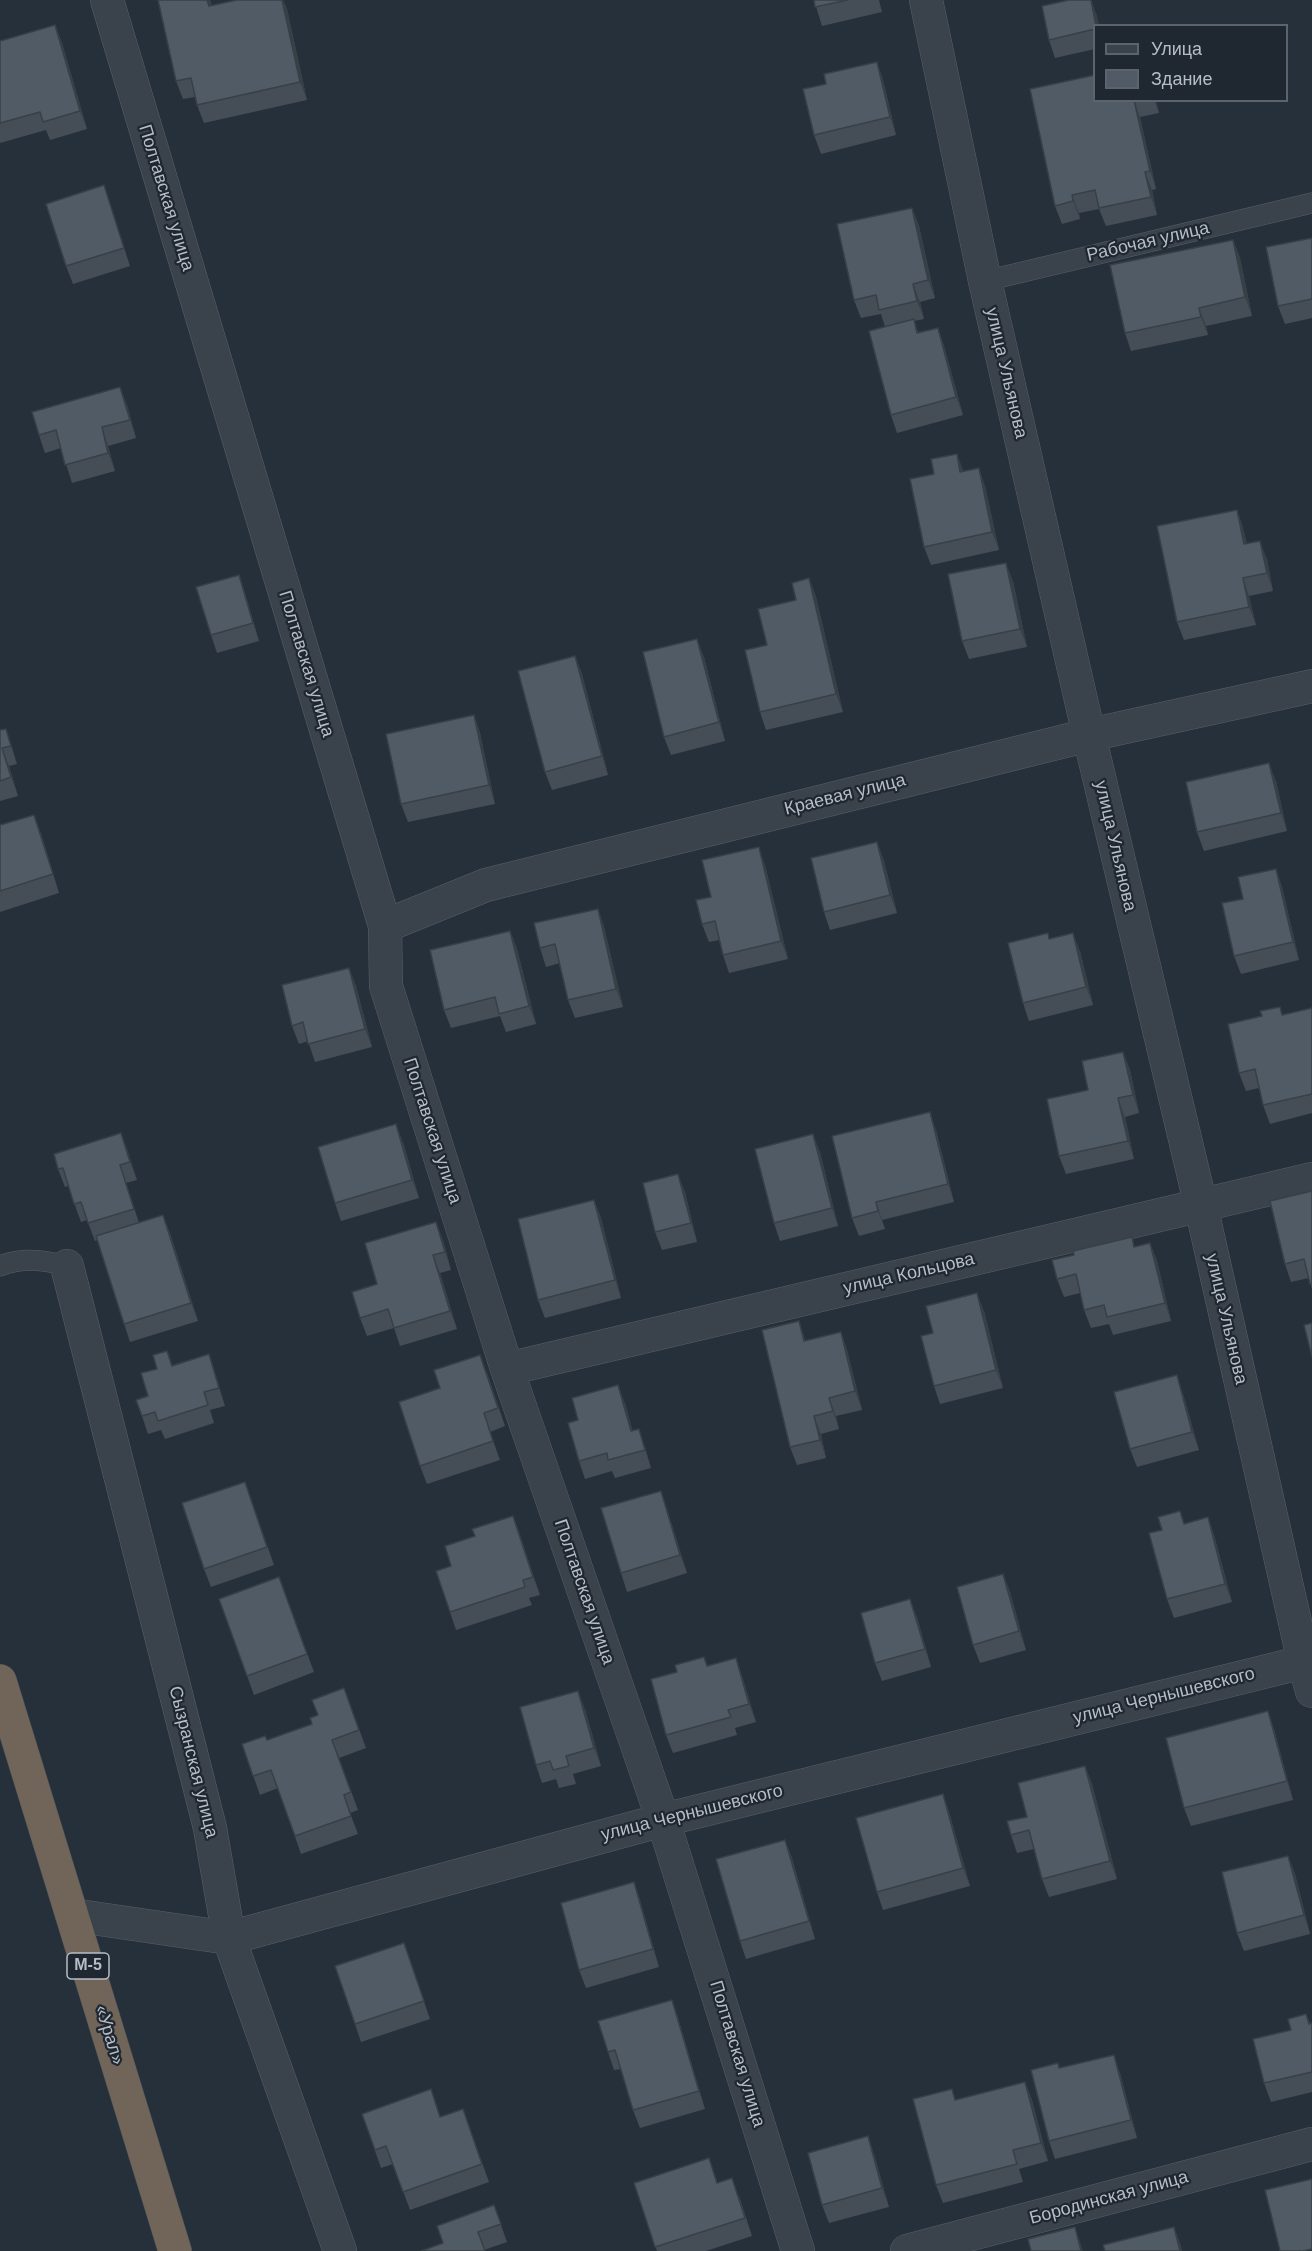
<!DOCTYPE html>
<meta charset="utf-8">
<style>
body{margin:0}
#map{position:relative;width:1312px;height:2251px;overflow:hidden;background:#26303a;font-family:Helvetica,sans-serif}
canvas{display:block}
.legend{position:absolute;left:1093px;top:24px;width:195px;height:78px;box-sizing:border-box;background:#1f2730;border:2px solid #5b636c;margin:0;padding:8px 10px;list-style:none;font-size:18px;color:#b6bdc6}
.legend li{display:flex;align-items:center;gap:12px;height:30px}
.legend b{width:30px;border:2px solid #5b636c}
</style>
<div id="map">
<canvas width="1312" height="2251"></canvas>
<ul class="legend">
<li><b style="height:8px;background:#3a424b"></b>Улица</li>
<li><b style="height:16px;background:#505b65"></b>Здание</li>
</ul>
</div>
<script>
const context = document.querySelector('canvas').getContext('2d');
context.lineJoin = 'round';
function strokePath(path, color, width, dash) { context.strokeStyle = color; context.lineWidth = width; context.lineCap = dash ? 'butt' : 'round'; context.setLineDash(dash || []); context.stroke(path); }
function paint(path, color) { context.fillStyle = color; context.fill(path, 'evenodd'); }
function label(font, color, halo, rows, align = 'center') {
  context.font = font + ' Helvetica,sans-serif'; context.lineWidth = 4.5; context.setLineDash([]); context.textBaseline = 'middle'; context.strokeStyle = halo; context.fillStyle = color; for (const [text, x, y, turn = 0] of rows) {
    context.save(); context.translate(x, y); context.rotate((+turn || 0) * Math.PI / 180); context.textAlign = isNaN(turn) ? turn : align; if (halo) context.strokeText(text, 0, 0); context.fillText(text, 0, 0); context.restore();
  }
}
const lane = new Path2D(`
 M985 281 1312 203
 M0 1266C23 1257 44 1260 67 1266`);
const street = new Path2D(`
 M107 0 385 926 386 986 507 1369 663 1820 798 2251
 M926 0 985 281 1089 735 1201 1206 1304 1662 1312 1691
 M385 926 486 885 1089 735 1312 686
 M67 1266 210 1828 229 1938 340 2251
 M507 1369 1312 1179
 M72 1915 229 1938 663 1820 1312 1660
 M907 2251 1312 2144`);
const highway = new Path2D(`
 M0 1681 175 2251`);
strokePath(lane, '#586069', 21);
strokePath(street, '#586069', 34);
strokePath(highway, '#454d56', 34);
strokePath(lane, '#3a424b', 20);
strokePath(street, '#3a424b', 33);
strokePath(highway, '#706558', 33);
paint(new Path2D(`
 M237 0H283L287 9 307 100 204 123 197 105 195 97 183 99 176 81 211 6Z
 M814 0H879L882 12 822 26Z
 M1096 13 1099 26H1095V49L1055 58 1049 40Z
 M55 25 62 43 87 129 50 140 46 130 0 143V41Z
 M877 62 883 80 896 135 821 154 814 135 826 84Z
 M1095 100H1156L1159 113 1140 117 1156 189 1152 190 1157 215 1106 226 1099 209 1079 213 1080 219 1062 224 1055 206Z
 M104 185 130 266 73 284 66 266Z
 M912 208 919 226 935 298 920 302 924 319 914 321 918 332 938 328 944 346 963 415 897 433 891 415 885 327 881 314 861 318 854 300Z
 M1312 238V318L1285 324 1278 306Z
 M1233 240 1240 258 1252 316 1206 326 1208 335 1131 351 1125 333Z
 M127 405 136 438 108 446 115 471 72 483 61 448 45 453 39 435Z
 M963 471 985 486 999 550 931 565 924 547Z
 M1237 510 1243 528 1247 544 1267 559 1273 591 1249 596 1256 625 1184 640 1177 622Z
 M239 575 245 593 259 641 217 653 211 635Z
 M809 578 816 597 843 712 766 730 760 712 767 645Z
 M1013 581 1027 647 969 659 962 641Z
 M575 656 582 674 608 775 552 790 545 772Z
 M704 657 725 741 671 755 664 737Z
 M474 715 480 733 495 804 408 822 401 804Z
 M6 729 17 764 9 766 18 796 0 801V730Z
 M1276 781 1287 831 1204 851 1197 832Z
 M0 825 41 833 59 893 0 912Z
 M877 842 884 861 897 913 830 930 824 912Z
 M765 865 788 959 729 973 723 955 719 940 709 942 702 924 711 897Z
 M1276 869 1282 887 1299 960 1241 974 1234 956 1243 899Z
 M598 909 604 927 623 1007 575 1018 568 1000 560 963 546 967 540 948Z
 M510 931 517 949 536 1024 506 1032 500 1016 451 1028 444 1010Z
 M1050 938 1080 951 1093 1005 1029 1021 1023 1003Z
 M349 968 356 986 372 1047 315 1062 308 1041 299 1044 292 1026Z
 M1280 1007 1282 1015 1312 1008V1113L1270 1124 1263 1105 1259 1088 1246 1091 1239 1073 1262 1016Z
 M1123 1052 1130 1070 1139 1113 1125 1117 1134 1159 1066 1174 1059 1156 1088 1090Z
 M936 1130 954 1202 882 1220 885 1229 859 1236 852 1218Z
 M121 1133 137 1180 126 1183 139 1223 170 1233 198 1321 130 1342 97 1240 95 1241 87 1220 81 1222 68 1186 65 1187 58 1169Z
 M403 1142 419 1198 341 1221 335 1203Z
 M820 1152 838 1226 780 1241 774 1223Z
 M1312 1191V1289L1309 1278 1291 1282 1285 1264Z
 M685 1192 697 1242 662 1250 655 1232Z
 M594 1200 601 1218 621 1298 545 1318 538 1300Z
 M443 1240 451 1270 440 1273 457 1329 400 1346 394 1328 367 1336 360 1318 377 1284Z
 M1150 1243 1157 1261 1171 1321 1113 1335 1109 1324 1091 1328 1084 1310 1080 1293 1064 1297 1057 1279 1135 1247Z
 M984 1311 1003 1388 940 1404 934 1386 933 1333Z
 M841 1332 847 1350 862 1410 836 1416 839 1429 821 1434 826 1458 797 1465 790 1447 806 1341Z
 M209 1354 225 1406 210 1410 214 1423 165 1439 161 1430 148 1434 142 1416 148 1396 172 1365Z
 M487 1373 505 1426 490 1432 500 1460 427 1484 420 1466Z
 M1183 1394 1199 1450 1137 1467 1130 1449Z
 M625 1403 632 1431 645 1447 651 1468 615 1478 612 1471 585 1479 579 1461 578 1420Z
 M245 1482 274 1565 211 1587 204 1569Z
 M667 1509 687 1573 627 1592 621 1573Z
 M513 1516 540 1595 529 1598 532 1605 456 1630 450 1612 451 1566 475 1536Z
 M1208 1517 1214 1535 1232 1602 1174 1618 1167 1599 1185 1524Z
 M1003 1574 1010 1592 1026 1650 980 1663 973 1645Z
 M279 1577 314 1672 254 1695 219 1599Z
 M917 1617 931 1667 882 1681 875 1663Z
 M704 1657 707 1665 742 1676 756 1722 735 1728 737 1735 673 1753 666 1735 677 1672Z
 M344 1688 366 1748 339 1758 358 1810 350 1813 358 1834 301 1854 278 1788 260 1795 242 1744 267 1740 312 1724 318 1715Z
 M585 1709 601 1766 573 1774 576 1784 559 1788 556 1779 542 1783 536 1765Z
 M1274 1729 1293 1800 1191 1826 1184 1808Z
 M1085 1766 1092 1784 1117 1879 1049 1897 1042 1879 1034 1849 1017 1853 1011 1835 1027 1817Z
 M943 1794 949 1812 970 1886 883 1910 877 1892Z
 M785 1840 792 1858 815 1939 746 1959 740 1941Z
 M1288 1856 1295 1874 1310 1934 1244 1951 1237 1933Z
 M634 1882 640 1900 659 1967 586 1988 579 1970Z
 M404 1943 430 2019 361 2042 355 2024Z
 M672 2000 678 2018 705 2109 640 2128 633 2110 621 2069 614 2070 608 2052Z
 M1306 2014 1310 2023H1312V2092L1271 2102 1264 2083 1291 2030Z
 M1058 2063 1059 2068 1120 2073 1137 2138 1055 2159 1049 2141Z
 M1025 2082 1032 2100 1048 2161 1019 2169 1023 2182 943 2203 936 2185 956 2100Z
 M463 2109 489 2182 410 2210 393 2164 381 2168 362 2114 440 2117Z
 M874 2154 889 2207 829 2223 822 2205Z
 M634 2183H717L739 2196 752 2236 706 2251H657Z
 M494 2205 507 2242 484 2250 443 2243Z`), '#454e57');
paint(new Path2D(`
 M207 0H210L211 1 215 24Z
 M282 0H283L287 9 307 100 300 82Z
 M1091 0 1096 13 1099 26H1096Z
 M55 25 62 43 87 129 80 111Z
 M877 62 883 80 896 135 890 117Z
 M1134 100 1140 117 1156 189 1150 171Z
 M1154 100H1156L1159 113Z
 M1145 172 1152 190 1157 215 1151 197Z
 M1072 195 1079 213 1080 219 1073 201Z
 M912 208 919 226 935 298 928 280Z
 M1233 240 1240 258 1252 316 1245 297Z
 M913 284 920 302 924 319 917 301Z
 M1199 308 1206 326 1208 335 1201 317Z
 M938 328 944 346 963 415 956 397Z
 M120 387 127 405 136 438 130 420Z
 M102 427 108 446 115 471 108 453Z
 M957 454 964 472H960Z
 M979 468 985 486 999 550 992 532Z
 M1237 510 1243 528 1251 562 1244 544Z
 M1260 541 1267 559 1273 591 1267 573Z
 M1006 563 1013 581 1027 647 1020 629Z
 M239 575 245 593 259 641 253 623Z
 M809 578 816 597 843 712 836 694Z
 M1243 578 1249 596 1256 625 1249 607Z
 M697 639 704 657 725 741 719 722Z
 M575 656 582 674 608 775 602 756Z
 M474 715 480 733 495 804 489 785Z
 M6 729 12 747 17 764 11 746Z
 M2 748 9 766 18 796 11 777Z
 M1269 763 1276 781 1287 831 1281 813Z
 M34 815 41 833 59 893 53 874Z
 M877 842 884 861 897 913 890 895Z
 M759 847 765 865 788 959 781 941Z
 M1276 869 1282 887 1299 960 1293 942Z
 M598 909 604 927 623 1007 616 989Z
 M510 931 517 949 536 1024 529 1006Z
 M1073 933 1080 951 1093 1005 1086 987Z
 M349 968 356 986 372 1047 365 1029Z
 M1123 1052 1130 1070 1139 1113 1133 1095Z
 M1118 1098 1125 1117 1134 1159 1128 1141Z
 M930 1112 936 1130 954 1202 948 1184Z
 M396 1124 403 1142 419 1198 412 1180Z
 M121 1133 128 1151 137 1180 130 1162Z
 M813 1134 820 1152 838 1226 832 1208Z
 M678 1174 685 1192 697 1242 691 1223Z
 M594 1200 601 1218 621 1298 615 1280Z
 M876 1202 885 1229 878 1211Z
 M163 1215 170 1233 198 1321 191 1303Z
 M436 1222 443 1240 451 1270 445 1252Z
 M1150 1243 1157 1261 1171 1321 1165 1303Z
 M433 1255 440 1273 457 1329 450 1311Z
 M977 1293 984 1311 1003 1388 996 1370Z
 M799 1321 805 1339 810 1359 804 1341Z
 M841 1332 847 1350 862 1410 855 1391Z
 M209 1354 215 1372 225 1406 219 1388Z
 M1177 1375 1183 1394 1199 1450 1192 1432Z
 M618 1385 625 1403 638 1449 631 1431Z
 M829 1398 836 1416 839 1429 833 1411Z
 M814 1416 821 1434 826 1458 820 1440Z
 M639 1429 645 1447 651 1468 645 1450Z
 M661 1491 667 1509 687 1573 680 1555Z
 M513 1516 520 1534 540 1595 533 1577Z
 M1208 1517 1214 1535 1232 1602 1225 1584Z
 M1003 1574 1010 1592 1026 1650 1019 1631Z
 M910 1599 917 1617 931 1667 925 1649Z
 M736 1658 742 1676 756 1722 749 1704Z
 M578 1691 585 1709 601 1766 594 1748Z
 M1268 1711 1274 1729 1293 1800 1287 1781Z
 M1085 1766 1092 1784 1117 1879 1110 1861Z
 M943 1794 949 1812 970 1886 963 1868Z
 M785 1840 792 1858 815 1939 809 1921Z
 M1288 1856 1295 1874 1310 1934 1304 1915Z
 M634 1882 640 1900 659 1967 653 1949Z
 M672 2000 678 2018 705 2109 699 2091Z
 M1114 2055 1120 2073 1137 2138 1131 2120Z
 M1025 2082 1032 2100 1048 2161 1041 2143Z
 M868 2136 874 2154 889 2207 882 2188Z
 M1075 2227 1083 2251H1081Z
 M1174 2227 1181 2245 1182 2251H1180Z`), '#384047');
const building = new Path2D(`
 M158 0H207L209 6 237 0H282L300 82 197 105 191 78 176 81Z
 M814 0H848L815 7Z
 M1069 0H1091L1096 26H1095V29L1049 40 1042 6Z
 M55 25 80 111 43 122 40 112 0 123V41Z
 M877 62 890 117 814 135 803 89 826 84 824 74Z
 M1095 75V100H1134L1150 171 1145 172 1151 197 1099 208 1095 190 1072 195 1073 201 1055 206 1030 89Z
 M104 185 124 248 66 266 46 204Z
 M912 208 928 280 913 284 917 301 879 310 876 295 854 300 837 224Z
 M1312 238V299L1278 306 1266 247Z
 M1233 240 1245 297 1199 308 1201 317 1125 333 1110 265Z
 M914 319 917 333 938 328 956 397 891 415 869 331Z
 M120 387 130 420 102 427 108 453 65 465 56 430 39 435 32 412Z
 M957 454 960 472 979 468 992 532 924 547 910 479 934 474 931 459Z
 M1237 510 1244 544 1260 541 1267 573 1243 578 1249 607 1177 622 1157 526Z
 M1006 563 1020 629 962 641 948 574Z
 M239 575 253 623 211 635 196 587Z
 M809 578 836 694 760 712 745 650 767 645 758 609 796 600 792 583Z
 M697 639 719 722 664 737 643 652Z
 M575 656 602 756 545 772 518 671Z
 M474 715 489 785 401 804 386 734Z
 M6 729 11 746 2 748 11 777 0 781V730Z
 M1269 763 1281 813 1197 832 1186 782Z
 M34 815 53 874 0 891V825Z
 M877 842 890 895 824 912 811 858Z
 M759 847 781 941 723 955 715 921 702 924 696 900 711 897 702 860Z
 M1276 869 1293 942 1234 956 1222 903 1243 899 1238 877Z
 M598 909 616 989 568 1000 555 944 540 948 534 923Z
 M510 931 529 1006 499 1014 495 997 444 1010 430 950Z
 M1048 933 1049 939 1073 933 1086 987 1023 1003 1008 943Z
 M349 968 365 1029 308 1044 303 1022 292 1026 282 985Z
 M1280 1007 1282 1015 1312 1008V1094L1263 1105 1255 1069 1239 1073 1228 1024 1262 1016 1260 1011Z
 M1123 1052 1133 1095 1118 1098 1128 1141 1059 1156 1047 1099 1088 1090 1082 1061Z
 M930 1112 948 1184 876 1202 878 1211 852 1218 832 1136Z
 M396 1124 412 1180 335 1203 318 1147Z
 M121 1133 130 1162 120 1165 134 1209 88 1223 81 1202 74 1204 63 1168 58 1169 54 1154Z
 M813 1134 832 1208 774 1223 755 1149Z
 M678 1174 691 1223 655 1232 643 1183Z
 M1312 1191V1284H1310L1304 1259 1285 1264 1270 1201Z
 M594 1200 615 1280 538 1300 518 1219Z
 M163 1215 191 1303 124 1324 96 1236Z
 M436 1222 445 1252 433 1255 450 1311 394 1328 388 1309 360 1318 352 1292 377 1284 365 1243Z
 M1132 1237 1134 1247 1150 1243 1165 1303 1107 1317 1104 1305 1084 1310 1076 1274 1057 1279 1052 1260 1074 1255 1073 1251Z
 M977 1293 996 1370 934 1386 921 1336 933 1333 926 1306Z
 M799 1321 804 1341 841 1332 855 1391 829 1398 833 1411 814 1416 820 1440 790 1447 762 1330Z
 M1312 1323V1357L1304 1325Z
 M167 1351 172 1366 209 1354 219 1388 204 1392 208 1405 158 1421 155 1412 142 1416 136 1400 148 1396 141 1373 157 1369 153 1355Z
 M480 1355 498 1408 484 1413 493 1441 420 1466 399 1402 440 1388 434 1370Z
 M1177 1375 1192 1432 1130 1449 1114 1392Z
 M618 1385 631 1431 639 1429 645 1450 608 1460 607 1453 579 1461 568 1423 578 1420 572 1398Z
 M245 1482 267 1547 204 1569 182 1503Z
 M661 1491 680 1555 621 1573 601 1508Z
 M1180 1511 1184 1524 1208 1517 1225 1584 1167 1599 1149 1533 1162 1530 1158 1517Z
 M513 1516 533 1577 523 1580 525 1587 450 1612 436 1571 451 1566 445 1546 475 1536 472 1529Z
 M1003 1574 1019 1631 973 1645 957 1587Z
 M279 1577 307 1654 247 1676 219 1599Z
 M910 1599 925 1649 875 1663 861 1613Z
 M704 1657 707 1666 736 1658 749 1704 728 1710 731 1717 666 1735 651 1679 677 1672 675 1665Z
 M344 1688 359 1730 332 1740 351 1792 344 1795 351 1816 295 1836 271 1770 253 1776 242 1744 265 1736 267 1740 312 1724 310 1718 318 1715 312 1700Z
 M578 1691 594 1748 566 1756 569 1766 553 1770 550 1761 536 1765 520 1707Z
 M1268 1711 1287 1781 1184 1808 1166 1738Z
 M1085 1766 1110 1861 1042 1879 1029 1830 1011 1835 1007 1821 1027 1817 1018 1783Z
 M943 1794 963 1868 877 1892 856 1818Z
 M785 1840 809 1921 740 1941 716 1859Z
 M1288 1856 1304 1915 1237 1933 1222 1872Z
 M634 1882 653 1949 579 1970 561 1903Z
 M404 1943 424 2001 355 2024 335 1966Z
 M672 2000 699 2091 633 2110 615 2050 608 2052 598 2021Z
 M1306 2014 1309 2024 1312 2023V2072L1264 2083 1253 2039 1291 2030 1288 2019Z
 M1114 2055 1131 2120 1049 2141 1031 2070 1058 2063 1059 2068Z
 M1025 2082 1041 2143 1013 2150 1017 2164 936 2185 913 2099 952 2089 955 2100Z
 M431 2089 440 2117 463 2109 482 2164 403 2192 386 2146 375 2150 362 2114Z
 M868 2136 882 2188 822 2205 808 2153Z
 M709 2158 717 2183 732 2178 745 2218 655 2247 634 2183Z
 M1312 2179V2249L1303 2251H1280L1265 2190Z
 M494 2205 501 2224 478 2232 485 2251H421L443 2243 437 2226Z
 M1075 2227 1081 2251H1031L1028 2239Z
 M1174 2227 1180 2251H1105L1103 2245Z`);
paint(building, '#505b65');
strokePath(building, '#384047', 1.5);
for (const [x, y, w] of [
 [88,1966,42]
]) { const box = new Path2D(); box.roundRect(x - w / 2, y - 13, w, 26, 4.5); context.fillStyle = '#1f2730'; context.fill(box); strokePath(box, '#b6bdc6', 1.5); }
label('bold 16px', '#b6bdc6', null, [
 ["М-5",88,1966]
]);
label('18px', '#b6bdc6', '#1f2730', [
 ["Полтавская улица",166,198,73],
 ["Рабочая улица",1148,242,-13],
 ["улица Ульянова",1006,373,77],
 ["Полтавская улица",306,664,73],
 ["Краевая улица",845,795,-14],
 ["улица Ульянова",1115,846,77],
 ["Полтавская улица",432,1131,72],
 ["улица Кольцова",909,1274,-13],
 ["улица Ульянова",1226,1319,77],
 ["Полтавская улица",584,1592,71],
 ["улица Чернышевского",1164,1696,-14],
 ["Сызранская улица",193,1762,76],
 ["улица Чернышевского",692,1813,-14],
 ["«Урал»",109,2035,73],
 ["Полтавская улица",737,2054,73],
 ["Бородинская улица",1109,2198,-15]
]);
</script>
